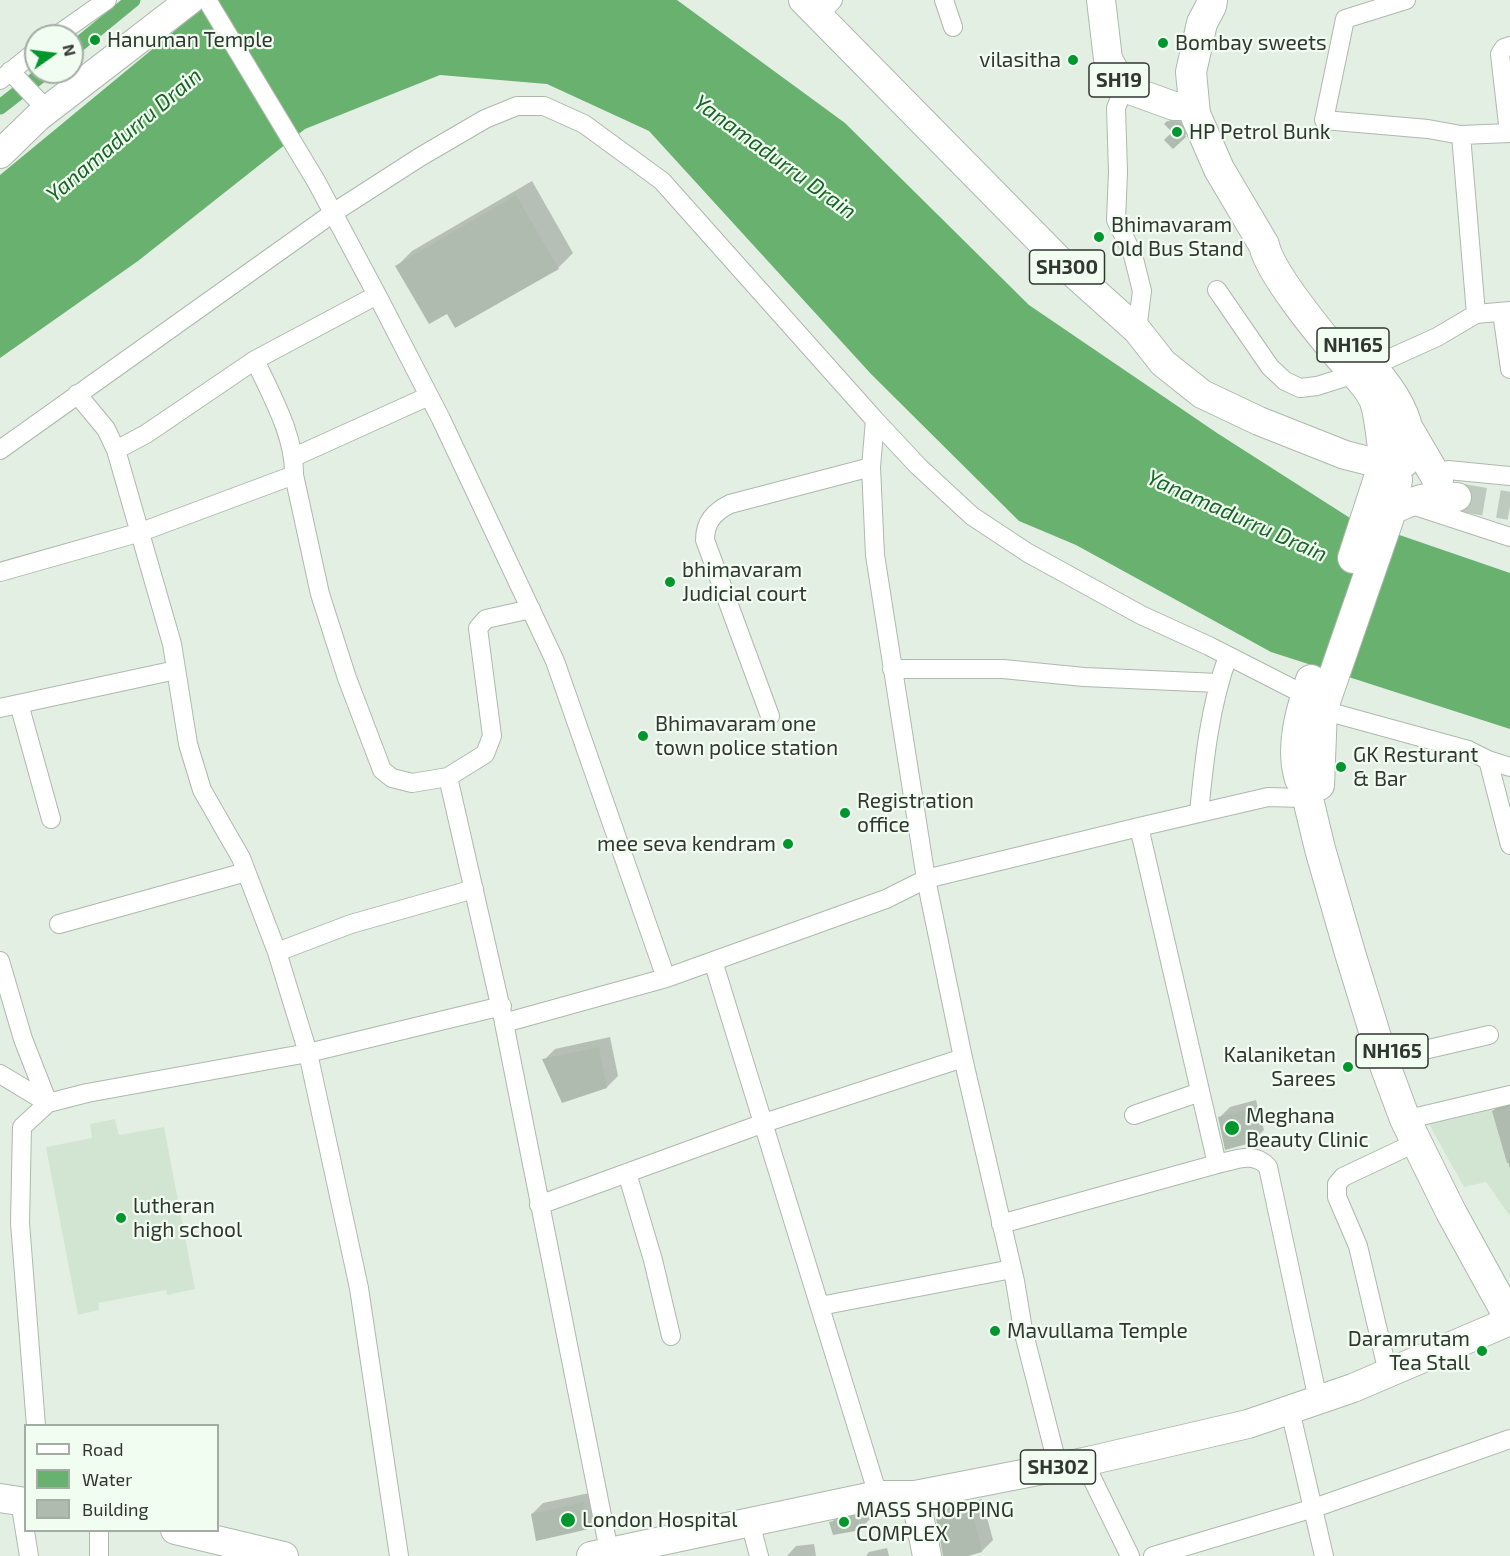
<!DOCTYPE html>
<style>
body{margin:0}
#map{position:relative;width:1510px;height:1556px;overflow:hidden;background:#e3efe3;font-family:"Exo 2",sans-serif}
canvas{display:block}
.legend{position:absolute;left:24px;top:1424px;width:195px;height:108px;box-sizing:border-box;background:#f0fdf0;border:2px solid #a4ada4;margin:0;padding:8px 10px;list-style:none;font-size:18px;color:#313631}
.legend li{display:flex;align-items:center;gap:12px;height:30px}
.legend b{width:30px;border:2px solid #a4ada4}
.north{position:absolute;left:24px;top:24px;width:60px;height:60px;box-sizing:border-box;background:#f0fdf0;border:2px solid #a4ada4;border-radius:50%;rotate:76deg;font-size:16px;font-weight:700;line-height:24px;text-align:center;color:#313631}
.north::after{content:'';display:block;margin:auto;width:21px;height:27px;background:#00962e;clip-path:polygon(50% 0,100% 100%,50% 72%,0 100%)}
</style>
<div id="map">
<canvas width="1510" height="1556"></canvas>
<ul class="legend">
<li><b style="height:8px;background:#fff"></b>Road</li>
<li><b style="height:16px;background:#69b16f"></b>Water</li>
<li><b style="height:16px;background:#afbbaf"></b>Building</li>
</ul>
<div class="north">N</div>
</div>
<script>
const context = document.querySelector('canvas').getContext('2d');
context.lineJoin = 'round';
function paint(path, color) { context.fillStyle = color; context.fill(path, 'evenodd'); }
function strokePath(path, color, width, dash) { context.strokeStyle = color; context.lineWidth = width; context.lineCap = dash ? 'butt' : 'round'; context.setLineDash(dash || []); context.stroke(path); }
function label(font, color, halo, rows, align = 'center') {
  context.font = font + ' "Exo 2",sans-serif'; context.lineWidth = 4.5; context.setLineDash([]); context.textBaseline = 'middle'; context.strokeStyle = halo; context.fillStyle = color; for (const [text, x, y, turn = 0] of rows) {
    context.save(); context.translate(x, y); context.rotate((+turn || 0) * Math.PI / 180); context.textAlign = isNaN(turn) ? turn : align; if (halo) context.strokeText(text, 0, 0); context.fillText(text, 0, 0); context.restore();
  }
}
paint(new Path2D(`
 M1510 1100V1216L1486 1182 1464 1187 1426 1119Z
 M115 1119 119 1135 164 1127 195 1289 167 1295 166 1290 98 1303 99 1310 78 1315 46 1147 92 1138 90 1124Z`), '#d2e5d3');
paint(new Path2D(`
 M212 0H677L845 123 1029 305 1217 433 1350 518 1510 573V729L1271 652 1076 545 1019 521 871 374 649 131 547 84 440 75 305 129 138 261 0 358V175Z`), '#69b16f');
paint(new Path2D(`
 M1171 119 1183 120 1188 132 1173 147 1174 132 1166 124Z
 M532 181 573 253 558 268 456 326 447 312 397 266 412 251Z
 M610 1037 618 1076 607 1087 544 1060 555 1049Z
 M1508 1096H1510V1168L1493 1111Z
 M1256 1100 1264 1130 1253 1141 1219 1118 1230 1107Z
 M594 1492 600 1517 589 1528 532 1514 543 1503Z
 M982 1499 993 1540 982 1551 962 1556H945L938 1518 949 1507Z
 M871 1502 875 1514 860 1529 831 1523 845 1508Z
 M814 1544 816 1556H787L796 1546Z
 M887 1548 889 1556H866L869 1552Z`), '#0003');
strokePath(new Path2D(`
 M72 50 133 0
 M0 107 45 72`), '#69b16f', 15);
paint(new Path2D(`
 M1167 121 1180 123 1186 137 1173 149 1164 140 1172 132 1164 124Z
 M516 195 559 269 455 328 447 314 429 324 395 266Z
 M599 1047 607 1088 562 1103 542 1059Z
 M1510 1107V1162L1507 1163 1492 1111Z
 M1245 1110 1254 1142 1225 1150 1218 1117Z
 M584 1502 589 1529 536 1541 531 1514Z
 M972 1509 982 1552 968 1556H943L936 1518Z
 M857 1516 861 1530 833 1535 829 1522Z`), '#afbbaf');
strokePath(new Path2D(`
 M1457 497 1510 506`), '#bfcabf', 28, [28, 14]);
const minor = new Path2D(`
 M207 0 316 181 377 295 441 419 555 661 666 978 504 1023 610 1556
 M944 0 953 27
 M1406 0 1345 19 1324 120 1428 129 1461 135 1510 133
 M819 15 833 0
 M56 36 107 0
 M10 71 47 110
 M0 80 36 51
 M1132 81 1124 88 1116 108 1118 172 1116 220 1133 255 1142 291 1137 330
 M1509 133 1500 54 1504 48 1510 46
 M1461 135 1476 314
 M1217 290 1270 367 1285 381 1300 388 1317 386 1355 374 1437 337 1476 314 1510 311
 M1502 312 1510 369
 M255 360C271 395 295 436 294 475L320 594 347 678 382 770 392 778 412 783 448 777 485 754 492 736 478 628 486 619 531 609
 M77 394 106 429 116 450 172 644 188 744 202 790 241 858 277 952 308 1053 359 1288 399 1556
 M875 420 871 467 875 555 926 879 963 1058 1015 1281 1023 1330 1058 1467
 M0 450 333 213 420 157 485 119 517 106H544L584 124 662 181 875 420 918 466 972 516 1028 553 1141 615 1209 646 1307 696
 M116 450 146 434 255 360 377 295
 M294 457 429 396
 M1438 480 1448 470 1510 476
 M1409 504 1510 537
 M0 572 141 532 294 475
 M892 669H1003L1084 677 1218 683
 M19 704 51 819
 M0 708 176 670
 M1322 710 1468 750 1488 760 1510 845
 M770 716 705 540C705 522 714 512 730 504L871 467
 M1488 760 1510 767
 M448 777 503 1018
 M1199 813C1204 761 1210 705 1228 656
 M1139 827 1217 1164C1236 1160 1254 1151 1268 1167L1318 1400
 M59 924 246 872
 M277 952 351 924 474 889
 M0 961 23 1039 48 1103 87 1093 308 1053 502 1006
 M713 961 878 1495
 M666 978 886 899 926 879 1139 827 1268 797 1302 798
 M1394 1057 1489 1035
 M0 1074 48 1103 22 1127 20 1223 36 1426
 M1134 1115 1200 1092
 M1417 1117 1510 1095
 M627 1173 653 1260 671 1336
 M539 1205 764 1123 963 1058
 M1001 1224 1217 1164
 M820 1306 1012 1269
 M1388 1373 1358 1246 1337 1197V1184L1343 1177 1417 1142
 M1290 1410 1324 1556
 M1084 1462 1130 1556
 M20 1501 29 1556
 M750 1522 759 1556
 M99 1530V1556
 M1153 1556 1314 1508 1510 1439`);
const primary = new Path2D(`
 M803 0 1062 263 1137 330 1163 363 1202 394 1259 421 1345 455 1377 463
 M1101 0 1108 59 1124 88 1174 106H1194
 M0 154 38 117 190 0
 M1390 511C1417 499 1426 495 1457 497
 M915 1495 927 1556
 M0 1498 26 1502
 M175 1530 284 1556
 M591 1556 878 1495H915L1084 1462 1248 1424 1353 1388 1510 1321`);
const trunk = new Path2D(`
 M1212 0 1211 6 1202 23 1191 72 1195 114 1219 169 1264 245C1270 273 1319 332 1339 356 1351 370 1366 382 1374 399 1380 413 1381 438 1384 454
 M1372 368C1389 387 1407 412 1409 439 1409 446 1406 455 1404 462
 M1407 427 1438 480
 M1353 558 1380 475
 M1300 779C1290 747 1301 711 1311 680
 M1319 785 1322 710 1389 517 1397 480
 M1308 799 1320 849 1350 953 1383 1060 1405 1119 1451 1212 1510 1319`);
strokePath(minor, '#adb9ad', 20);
strokePath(primary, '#adb9ad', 30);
strokePath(trunk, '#adb9ad', 32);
strokePath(minor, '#fff', 18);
strokePath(primary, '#fff', 28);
strokePath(trunk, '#fff', 30);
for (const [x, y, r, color] of [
 [95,40,6,"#00962e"],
 [1163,43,6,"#00962e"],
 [1073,60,6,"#00962e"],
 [1177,132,6,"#00962e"],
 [1099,237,6,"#00962e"],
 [670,582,6,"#00962e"],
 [643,736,6,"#00962e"],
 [1341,767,6,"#00962e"],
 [845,813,6,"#00962e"],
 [788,844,6,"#00962e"],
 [1348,1067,6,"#00962e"],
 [1232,1128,8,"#00962e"],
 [121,1218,6,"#00962e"],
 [995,1331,6,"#00962e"],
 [1482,1351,6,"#00962e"],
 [568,1520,8,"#00962e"],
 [844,1522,6,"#00962e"]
]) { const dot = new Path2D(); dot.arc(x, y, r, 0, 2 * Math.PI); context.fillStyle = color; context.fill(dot); strokePath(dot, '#f0fdf0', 2); }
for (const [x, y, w] of [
 [1119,80,60],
 [1067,267,75],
 [1353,345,72],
 [1392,1051,72],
 [1058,1467,75]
]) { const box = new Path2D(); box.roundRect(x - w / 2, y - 17, w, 34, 4.5); context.fillStyle = '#f0fdf0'; context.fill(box); strokePath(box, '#313631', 1.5); }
label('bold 20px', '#313631', null, [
 ["SH19",1119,80],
 ["SH300",1067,267],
 ["NH165",1353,345],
 ["NH165",1392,1051],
 ["SH302",1058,1467]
]);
label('21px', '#313631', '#f0fdf0', [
 ["Hanuman Temple",107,40],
 ["Bombay sweets",1175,43],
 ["vilasitha",1061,60,"right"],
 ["HP Petrol Bunk",1189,132],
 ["Bhimavaram",1111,225],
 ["Old Bus Stand",1111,249],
 ["bhimavaram",682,570],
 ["Judicial court",682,594],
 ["Bhimavaram one",655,724],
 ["town police station",655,748],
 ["GK Resturant",1353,755],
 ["& Bar",1353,779],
 ["Registration",857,801],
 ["office",857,825],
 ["mee seva kendram",776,844,"right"],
 ["Kalaniketan",1336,1055,"right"],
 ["Sarees",1336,1079,"right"],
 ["Meghana",1246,1116],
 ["Beauty Clinic",1246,1140],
 ["lutheran",133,1206],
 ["high school",133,1230],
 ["Mavullama Temple",1007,1331],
 ["Daramrutam",1470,1339,"right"],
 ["Tea Stall",1470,1363,"right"],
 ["MASS SHOPPING",856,1510],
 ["COMPLEX",856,1534],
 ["London Hospital",582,1520]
], 'left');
label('italic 22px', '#176325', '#f0fdf0', [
 ["Yanamadurru Drain",124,135,-40],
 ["Yanamadurru Drain",775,157,36],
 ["Yanamadurru Drain",1237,516,24]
]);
</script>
